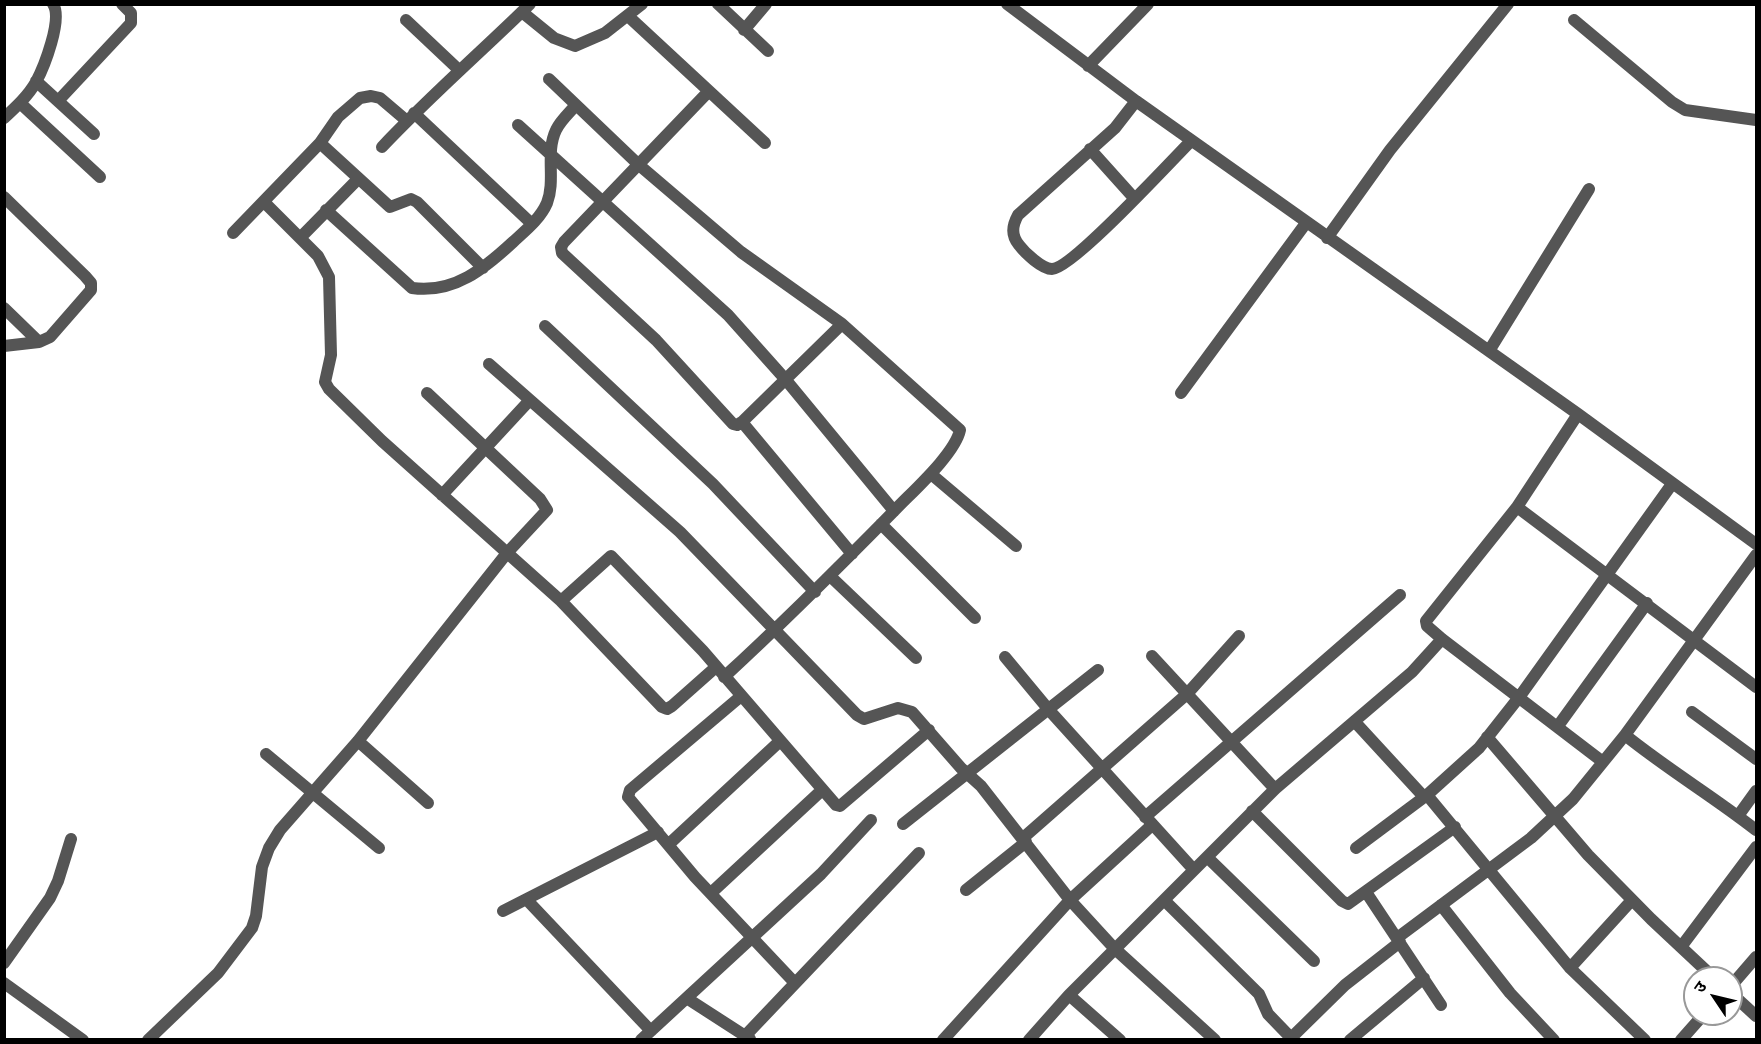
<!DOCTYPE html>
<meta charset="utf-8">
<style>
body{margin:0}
#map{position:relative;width:1761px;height:1044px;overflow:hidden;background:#fff;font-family:Commissioner,"Noto Sans Devanagari",sans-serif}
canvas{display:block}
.frame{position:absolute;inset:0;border:6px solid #000;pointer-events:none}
.north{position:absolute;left:1683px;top:966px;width:60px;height:60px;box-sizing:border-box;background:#fff;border:2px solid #999;border-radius:50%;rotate:305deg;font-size:16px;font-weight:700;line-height:24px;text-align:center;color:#000}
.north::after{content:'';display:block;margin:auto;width:21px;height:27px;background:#000;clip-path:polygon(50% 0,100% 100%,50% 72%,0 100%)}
</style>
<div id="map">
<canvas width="1761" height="1044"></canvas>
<div class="frame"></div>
<div class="north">उ</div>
</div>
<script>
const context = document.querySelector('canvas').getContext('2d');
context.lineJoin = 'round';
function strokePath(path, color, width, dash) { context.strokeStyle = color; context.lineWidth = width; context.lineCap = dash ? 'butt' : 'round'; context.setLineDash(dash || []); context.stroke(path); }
strokePath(new Path2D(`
 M718 4 768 51
 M1007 4 1136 101 1578 414 1756 544
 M522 12 554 38 575 46 605 33 642 4
 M628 16 765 143
 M406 20 459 70
 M1574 20 1672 102 1685 110 1756 120
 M744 30 766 4
 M1088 66 1148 4
 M549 79 639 165 741 252 842 324 960 430C955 454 912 492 895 510 839 567 783 623 724 677
 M36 81 94 134
 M709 91 564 242 561 247 562 253 656 340 733 424 737 425 742 422 842 324
 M58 101 131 23V13L122 4
 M1136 101 1115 128 1018 215C1012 226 1011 235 1019 245 1025 253 1042 269 1052 269 1072 269 1172 160 1191 141
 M20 103 100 177
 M414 113 532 224
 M4 118C16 107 28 96 36 82 44 67 63 19 53 4
 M518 125 728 315 786 380 894 511
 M320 143 390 207 411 199 417 202 483 268
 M382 147C429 97 481 52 530 4
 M1090 149 1134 198
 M4 197 85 276 91 283V290L50 337 39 342 4 346
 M264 202 318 256 329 277 331 355 325 382 329 389 382 441 561 601 662 707 667 709 672 706 716 667
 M326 210 412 288C454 294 485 268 513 242 526 230 540 219 547 203 556 180 545 153 556 130 560 121 569 113 576 105
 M233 233 320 143 338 117 360 98 371 96 380 98 407 121
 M300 238 358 179
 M1327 238 1390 150 1508 4
 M4 308 39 342
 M545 326 713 484 815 592
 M1489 351 1589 189
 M489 364 680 532 857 715 864 719 898 708 912 712 961 768 981 786 1070 900 1114 948 1215 1040
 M1181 393 1306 223
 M1578 414 1517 507 1426 621 1427 626 1442 639 1603 762
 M742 422 852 554
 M931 474 1016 546
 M442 495 529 401
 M1517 507 1756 687
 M881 524 975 618
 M830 576 916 658
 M561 601 611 556 703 651 836 805 840 806 929 730
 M1152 656 1275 789
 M1005 657 1049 710 1194 870
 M740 697 630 790 628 797 695 877 794 982
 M1692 712 1756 759
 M1355 722 1424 797
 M1558 726 1647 603
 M1625 735C1667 769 1714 797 1756 830
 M1487 737 1588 855 1651 919 1714 978
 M358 741 428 803
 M266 754 379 848
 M1427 795 1570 968 1645 1040
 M1252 811 1342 901 1348 904 1455 827
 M1738 816 1756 791
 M1145 817 1400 595
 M903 824 1098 670
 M1023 838 1187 694 1239 636
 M669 844 779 742
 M1356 848 1427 795 1479 748 1520 696 1672 484
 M1207 857 1314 961
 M966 890 1026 842
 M1366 892 1441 1005
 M711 893 821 791
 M527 900 651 1031
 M1164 900 1259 994 1268 1014 1293 1040
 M1441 905 1510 993 1554 1040
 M503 911 658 832
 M1397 938 1531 838 1573 799 1625 735 1756 555
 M1681 947 1756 847
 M4 963 50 898 58 881 71 839
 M1570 968 1632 900
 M4 983 83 1040
 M1731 986 1756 957
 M1731 993 1756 1016
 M1069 995 1120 1040
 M688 999 750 1039
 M745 1036 919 853
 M1291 1038 1345 985 1400 942
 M148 1040 218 973 252 928 256 916 262 867 269 848 280 830 358 741 507 553 547 510 540 499 427 393
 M641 1040 821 874 871 820
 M943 1040 1070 900 1152 825
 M1029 1040 1069 995 1275 789 1412 672 1442 639
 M1350 1040 1424 978
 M1681 1040 1704 1014`), '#555', 12);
</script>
